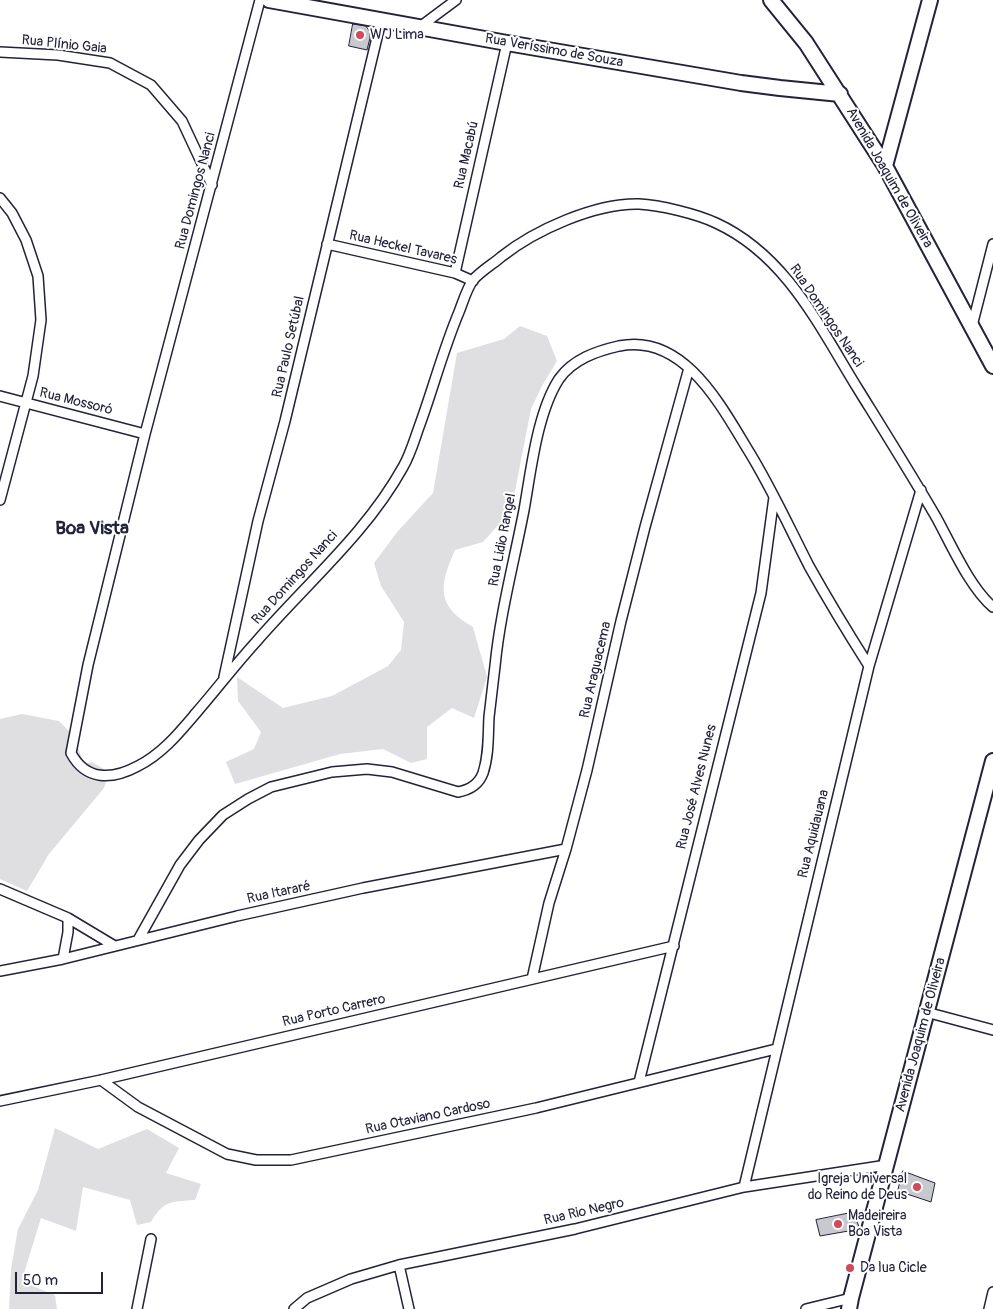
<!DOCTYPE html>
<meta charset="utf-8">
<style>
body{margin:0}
#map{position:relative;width:993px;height:1309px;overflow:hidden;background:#fff;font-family:Pangolin,sans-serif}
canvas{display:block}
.scale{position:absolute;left:15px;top:1272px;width:88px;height:22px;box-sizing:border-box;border:2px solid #22223b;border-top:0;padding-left:6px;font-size:15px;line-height:18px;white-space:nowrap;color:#22223b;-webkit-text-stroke:4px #fff;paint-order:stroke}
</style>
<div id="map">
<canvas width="993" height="1309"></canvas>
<div class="scale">50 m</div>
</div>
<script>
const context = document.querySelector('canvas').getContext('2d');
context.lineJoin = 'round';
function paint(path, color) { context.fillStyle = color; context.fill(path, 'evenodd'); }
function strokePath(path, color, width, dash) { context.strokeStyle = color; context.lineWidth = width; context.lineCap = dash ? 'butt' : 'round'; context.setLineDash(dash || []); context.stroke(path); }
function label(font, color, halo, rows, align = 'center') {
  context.font = font + ' Pangolin,sans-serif'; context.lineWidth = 4; context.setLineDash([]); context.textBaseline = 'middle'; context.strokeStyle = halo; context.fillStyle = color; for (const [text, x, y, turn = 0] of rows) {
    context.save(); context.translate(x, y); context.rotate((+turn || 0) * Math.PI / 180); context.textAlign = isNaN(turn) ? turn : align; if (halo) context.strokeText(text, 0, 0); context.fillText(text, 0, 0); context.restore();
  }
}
paint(new Path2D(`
 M520 326 547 336 557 361 542 386 531 409 515 491 502 521 483 542 455 550C439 586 436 606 473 627L487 677 474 718 452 708 427 727V759L411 763 383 749 340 754 235 784 226 762 254 749 261 732 238 701 237 677 283 708 332 696 388 666 401 650 404 622 381 586 374 563 398 531 433 493 457 353 504 339Z
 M22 714 59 721 73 735 84 764 92 762 109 772 104 788 49 854 27 891 0 879V719Z
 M55 1128 98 1149 147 1129 179 1148 166 1173 201 1184 195 1200C171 1202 164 1200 151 1222L137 1225 130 1200 83 1187 76 1231 41 1218 25 1270V1283L55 1295 57 1309H9L11 1269 18 1229 38 1190Z`), '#dfdfe2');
const building = new Path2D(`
 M353 24 366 26 370 32V38L367 50 349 46Z
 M903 1171 935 1183 931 1202 898 1191Z
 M850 1213 855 1217 860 1229 820 1236 816 1220Z`);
paint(building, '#c8c8cf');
strokePath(building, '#22223b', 1);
const street = new Path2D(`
 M260 0 145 434 88 665 71 753C86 781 112 780 138 766 162 754 179 733 196 713 216 690 235 665 256 642 305 585 366 534 403 467 410 455 414 441 419 427 433 389 443 350 459 312 463 302 467 288 473 280 481 271 493 264 501 257 535 230 595 203 639 204 660 205 697 214 716 223 786 255 819 326 858 389 884 431 911 474 936 517 951 544 970 588 993 607
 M421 26 456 0
 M0 52 58 55 110 63 151 85 182 121 212 185
 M0 198 12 213 26 240 38 276 41 320 33 376 0 500
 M327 244 455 273 473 281
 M455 273 507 43
 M972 326 993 244
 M0 396 145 434
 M224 677 258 521 285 421 381 21
 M0 889 68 918 113 945
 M138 940 180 865 199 840 223 815 248 799 271 787 332 772 367 769 392 772 458 792C469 790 479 784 483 773 489 755 488 736 489 717 491 700 493 683 495 666 500 614 514 562 524 510 531 471 537 413 559 379 573 359 597 351 619 346 683 333 720 404 748 450 771 487 789 527 809 566 828 600 848 633 869 666
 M63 959 68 932V918
 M0 971 63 959 237 916 363 888 566 849
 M532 979 549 903 566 849 587 770 621 621 645 527 689 368
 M926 1012 993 1030
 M101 1080 138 1107 227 1154 256 1160H291L536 1108 776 1049
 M639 1082 761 593 774 497
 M0 1101 101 1080 674 946
 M744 1187 869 666 921 490
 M399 1265 409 1309
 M137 1309 151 1239
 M294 1309 307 1298 351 1279 399 1265 575 1229 744 1187 887 1165
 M806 1309 851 1298
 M989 1309 993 1292`);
const secondary = new Path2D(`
 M269 0 507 43 741 83 780 88 840 94
 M771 0 806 43 885 166 993 366
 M885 166 930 0
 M849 1309 851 1298 993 761`);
strokePath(street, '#22223b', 12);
strokePath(secondary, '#22223b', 18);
strokePath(street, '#fff', 9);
strokePath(secondary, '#fff', 14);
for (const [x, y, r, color] of [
 [360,35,5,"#d1495b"],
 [917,1187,5,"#d1495b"],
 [838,1224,5,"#d1495b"],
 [850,1268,5,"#d1495b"]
]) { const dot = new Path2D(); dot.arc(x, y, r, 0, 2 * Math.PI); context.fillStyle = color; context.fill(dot); strokePath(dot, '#fff', 2); }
label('14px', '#22223b', '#fff', [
 ["W J Lima",370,35],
 ["Igreja Universal",907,1179,"right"],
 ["do Reino de Deus",907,1195,"right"],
 ["Madeireira",848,1216],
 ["Boa Vista",848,1232],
 ["Da lua Cicle",860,1268]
], 'left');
label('14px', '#22223b', '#fff', [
 ["Rua Plínio Gaia",64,45,6],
 ["Rua Veríssimo de Souza",554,51,10],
 ["Rua Macabú",467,155,-77],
 ["Avenida Joaquim de Oliveira",889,178,60],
 ["Rua Domingos Nanci",196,191,-75],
 ["Rua Heckel Tavares",403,248,13],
 ["Rua Domingos Nanci",826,316,56],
 ["Rua Paulo Setúbal",289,347,-77],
 ["Rua Mossoró",76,402,14],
 ["Rua Lidio Rangel",503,540,-79],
 ["Rua Domingos Nanci",295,578,-48],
 ["Rua Araguacema",596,670,-77],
 ["Rua José Alves Nunes",697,787,-76],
 ["Rua Aquidauana",814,834,-76],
 ["Rua Itararé",279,893,-12],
 ["Rua Porto Carrero",334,1011,-13],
 ["Avenida Joaquim de Oliveira",921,1035,-75],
 ["Rua Otaviano Cardoso",428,1117,-12],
 ["Rua Rio Negro",584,1212,-13]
]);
label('bold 19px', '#22223b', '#fff', [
 ["Boa Vista",92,529]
]);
</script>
